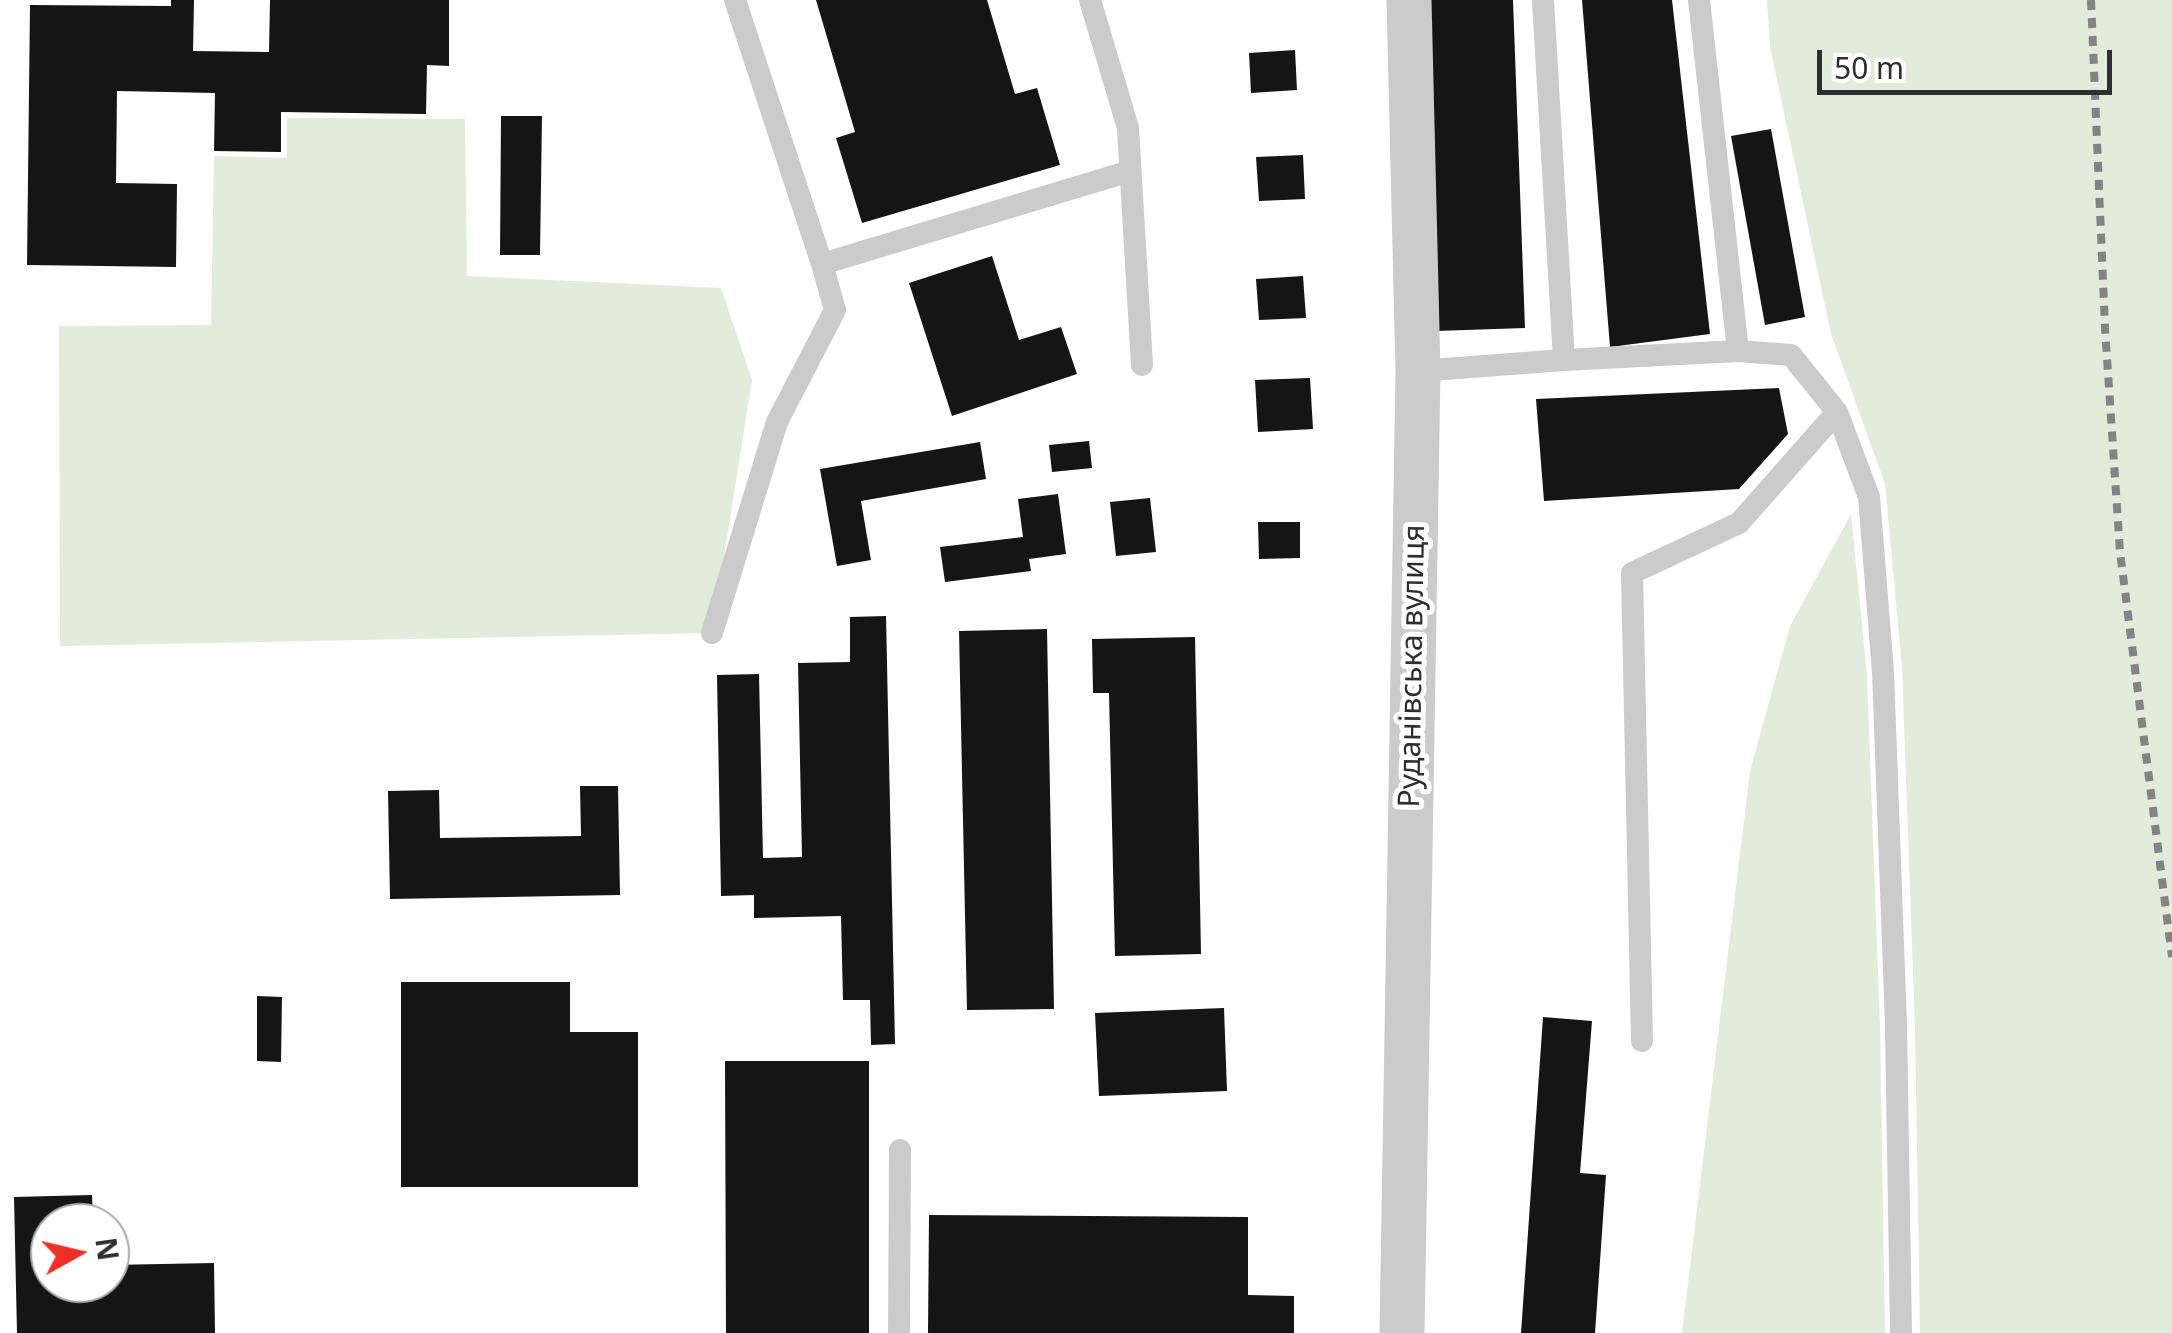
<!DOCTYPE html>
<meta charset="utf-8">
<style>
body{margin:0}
#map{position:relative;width:2172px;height:1333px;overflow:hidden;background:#fff;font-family:"Noto Sans",sans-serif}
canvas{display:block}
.north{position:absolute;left:30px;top:1203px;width:100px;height:100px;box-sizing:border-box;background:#fff;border:2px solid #ababab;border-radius:50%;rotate:82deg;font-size:28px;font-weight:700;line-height:40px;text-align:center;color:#2e2e2e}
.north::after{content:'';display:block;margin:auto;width:35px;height:45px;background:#ee2e27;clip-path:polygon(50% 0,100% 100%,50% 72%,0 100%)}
.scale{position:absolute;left:1817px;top:50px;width:295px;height:45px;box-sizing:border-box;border:5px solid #2e2e2e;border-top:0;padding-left:12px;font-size:30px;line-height:35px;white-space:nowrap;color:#2e2e2e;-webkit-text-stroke:8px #fff;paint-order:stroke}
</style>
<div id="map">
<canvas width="2172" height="1333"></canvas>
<div class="north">N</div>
<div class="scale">50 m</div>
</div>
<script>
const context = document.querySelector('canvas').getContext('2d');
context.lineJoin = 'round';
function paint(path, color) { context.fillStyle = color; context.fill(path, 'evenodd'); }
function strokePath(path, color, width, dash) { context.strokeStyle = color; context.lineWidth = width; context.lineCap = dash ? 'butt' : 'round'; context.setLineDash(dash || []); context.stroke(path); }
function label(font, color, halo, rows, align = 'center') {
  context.font = font + ' "Noto Sans",sans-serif'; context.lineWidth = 10; context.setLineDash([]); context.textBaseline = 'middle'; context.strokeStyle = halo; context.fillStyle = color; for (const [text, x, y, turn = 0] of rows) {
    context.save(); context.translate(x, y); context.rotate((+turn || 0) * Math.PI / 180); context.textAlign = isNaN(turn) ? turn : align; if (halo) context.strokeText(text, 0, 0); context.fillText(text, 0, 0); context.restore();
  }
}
paint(new Path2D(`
 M1767 0H2172V1333H1920L1915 1029 1902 669 1885 484 1831 334 1770 47Z
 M287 118 465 119 467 276 721 288 752 380 712 633 60 646 59 326 211 325 214 156 287 158Z
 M1851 514 1867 675 1880 1026 1885 1333H1682L1750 771 1790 626Z`), '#e2ecdb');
paint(new Path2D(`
 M171 0H194L193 51 269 52 270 0H449V66L427 65 426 114 281 112V152L214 151 215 93 117 91 116 183 177 184 176 267 27 265 30 5 171 6Z
 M816 0H987L1015 94 1037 88 1060 165 862 223 836 138 855 132Z
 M1424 0H1513L1525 328 1436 331Z
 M1582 0H1672L1710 334 1610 347Z
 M1295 50 1297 90 1251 93 1249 53Z
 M501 116H542L540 255H500Z
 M1771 129 1805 317 1765 325 1731 136Z
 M1303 155 1305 199 1259 201 1256 157Z
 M992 256 1019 340 1061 327 1077 374 952 416 909 283Z
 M1303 276 1306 318 1259 320 1256 279Z
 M1310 378 1313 429 1258 432 1255 380Z
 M1779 388 1788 434 1739 489 1544 501 1536 399Z
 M1089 441 1092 468 1052 472 1049 445Z
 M980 442 986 479 861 501 871 560 837 566 820 469Z
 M1058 494 1066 554 1029 559 1031 571 945 582 940 547 1023 537 1018 499Z
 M1150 498 1156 552 1116 556 1110 502Z
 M1258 522H1300V558L1259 559Z
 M886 616 895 1044 871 1045 870 1000H843L841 916 754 918V895L721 896 717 675 759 674 763 858 802 857 798 663 850 662V617Z
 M1047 629 1054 1009 967 1010 959 631Z
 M1195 637 1201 954 1115 956 1109 693H1093L1092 639Z
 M580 786H618L620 895 390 899 388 791 439 790 440 838 581 836Z
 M401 982H570V1032H638V1187H401Z
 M257 996 282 997 281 1062 257 1061Z
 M1224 1008 1227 1091 1099 1096 1095 1013Z
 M1543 1017 1592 1021 1580 1173 1606 1175 1595 1333H1521Z
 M725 1061H869V1333H726Z
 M92 1195 93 1223H50V1283H110V1265L214 1263 215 1333H17L14 1197Z
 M929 1215 1248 1217V1295L1294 1296V1333H928Z`), '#151515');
strokePath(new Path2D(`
 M1090 0 1128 128 1142 365
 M822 264 1130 171
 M1738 351 1791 355 1837 412 1869 497 1883 672 1896 1025 1901 1333
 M1564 360 1738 351 1699 0
 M1418 371 1564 360 1543 0
 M712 633 777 422 835 310 822 264 735 0
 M1642 1041 1632 573 1739 523 1837 412
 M899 1333 900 1150`), '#cbcbcb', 22);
strokePath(new Path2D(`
 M1402 1333 1418 371 1409 0`), '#cbcbcb', 45);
strokePath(new Path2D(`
 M2091 0 2105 328 2120 552 2172 957`), '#838383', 8, [10, 8]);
label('30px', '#2e2e2e', '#fff', [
 ["Руданівська вулиця",1413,666,-89]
]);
</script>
